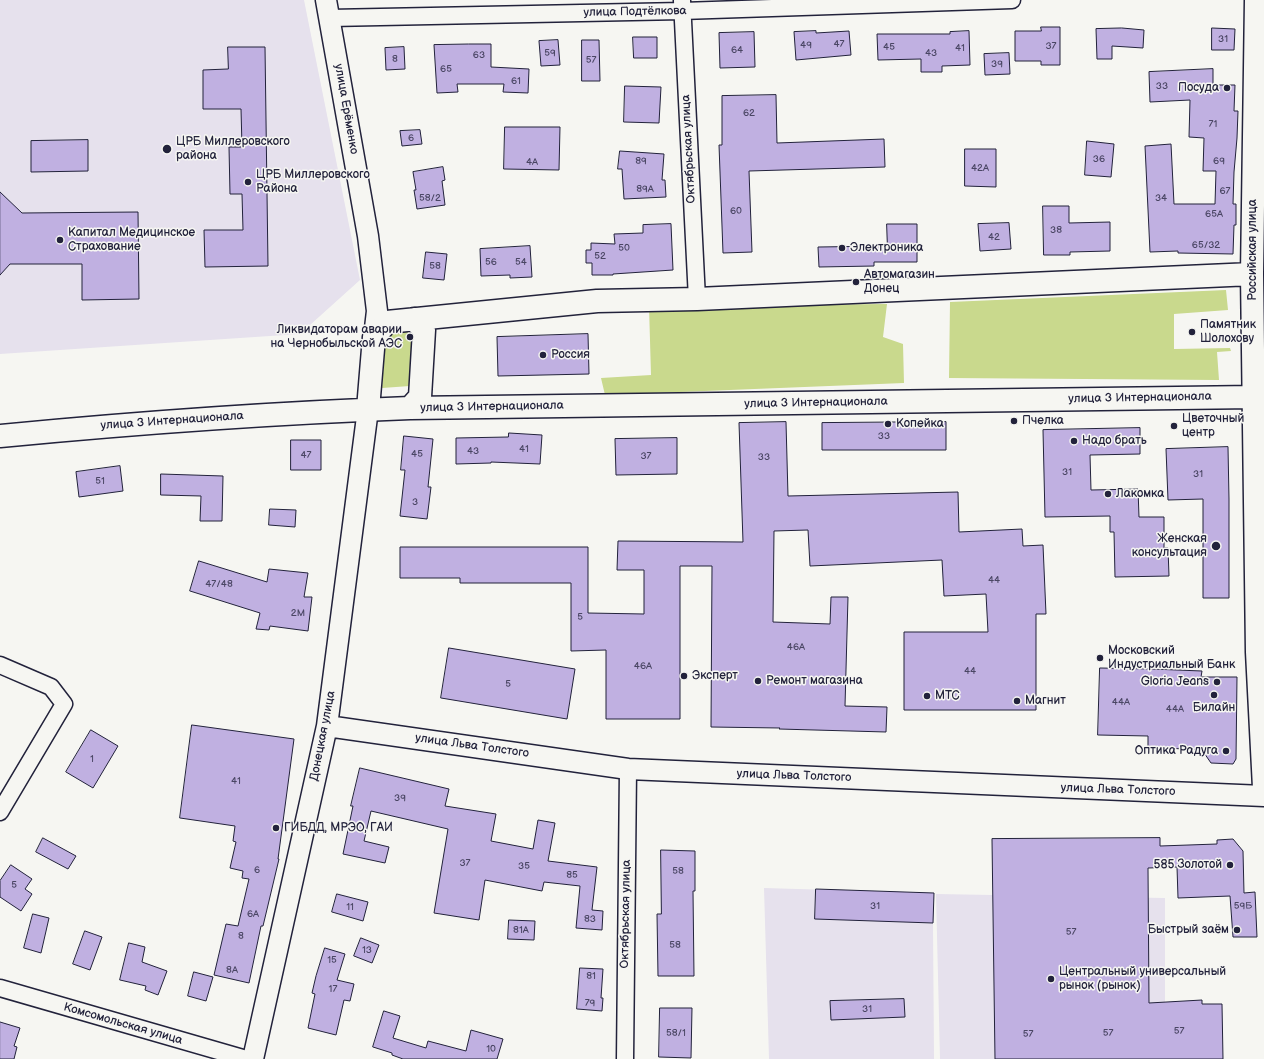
<!DOCTYPE html>
<meta charset="utf-8">
<style>
body{margin:0}
canvas{display:block;background:#f6f6f2}
</style>
<canvas width="1264" height="1059"></canvas>
<script>
const context = document.querySelector('canvas').getContext('2d');
context.lineJoin = 'round';
function paint(path, color) { context.fillStyle = color; context.fill(path, 'evenodd'); }
function strokePath(path, color, width, dash) { context.strokeStyle = color; context.lineWidth = width; context.lineCap = dash ? 'butt' : 'round'; context.setLineDash(dash || []); context.stroke(path); }
function label(font, color, halo, rows, align = 'center') {
  context.font = font + ' "Balsamiq Sans",sans-serif'; context.lineWidth = 3; context.setLineDash([]); context.textBaseline = 'middle'; context.strokeStyle = halo; context.fillStyle = color; for (const [text, x, y, turn = 0] of rows) {
    context.save(); context.translate(x, y); context.rotate((+turn || 0) * Math.PI / 180); context.textAlign = isNaN(turn) ? turn : align; if (halo) context.strokeText(text, 0, 0); context.fillText(text, 0, 0); context.restore();
  }
}
paint(new Path2D(`
 M0 0H304L360 280 300 334 0 354Z
 M764 888 934 893 933 923 934 1059H769Z
 M936 894 1165 898V1059H940Z`), '#e6e1ed');
paint(new Path2D(`
 M1226 290 1228 310 1174 314V349L1230 348 1231 351 1217 352 1219 380 949 378 950 302Z
 M887 304 883 337 903 344 904 383 605 395 601 378 651 375 649 306Z
 M415 329 410 386 382 388 386 330Z`), '#c9d98d');
const building = new Path2D(`
 M1041 27H1060V65H1041V61H1015V31H1041Z
 M1122 28 1144 30 1143 48 1112 46V59H1097L1096 29Z
 M1212 28 1235 29 1234 50H1212Z
 M816 31V33L849 31 851 55 796 60 794 32Z
 M969 31 970 65 942 66V72H921V59L878 60 877 34H950V32Z
 M754 32 755 67 720 68 719 33Z
 M633 37H657V58H634Z
 M558 40 560 65 541 66 539 41Z
 M582 40H599L600 81H582Z
 M469 44H491V67L529 69 528 93 503 92 504 84H457L458 92 437 93 434 45Z
 M228 47H265L268 266 205 267 204 230H243L242 194H230L229 147H242L241 109H203V70L228 69Z
 M404 47 405 69 386 70 385 48Z
 M1009 53 1010 74 985 75 984 54Z
 M1213 69V85H1235L1234 111H1238L1237 138 1234 172 1233 204H1236V225H1234L1233 254 1178 253V251L1150 252 1145 146 1171 144 1174 204H1215L1216 171H1203L1204 138 1189 137 1190 100 1150 102 1149 72Z
 M625 86 661 87 659 123 624 122Z
 M776 95 777 143 884 139 885 167 749 171 752 252 723 253 719 145H722V96Z
 M505 127H560L559 170 504 169Z
 M420 130 422 144 402 146 400 131Z
 M88 140V171L31 172V141Z
 M1087 141 1114 144 1111 177 1085 175Z
 M965 149H996V187L965 186Z
 M620 151 664 154 662 180H665L666 197 624 199 622 169H618Z
 M443 167 445 180 442 181 445 205 417 209 414 190H416L413 172Z
 M0 192 22 213 138 212 139 299 82 300V264H10L0 275Z
 M1043 206H1069V223L1110 222V251L1070 252V255H1044Z
 M1009 223 1011 249 980 251 978 224Z
 M671 224 673 270 613 274V275H592V263H586V250H591V243L615 244 614 234 643 233V225Z
 M887 224H917V262H874V266L819 267 818 247 887 246Z
 M530 246 532 277 510 278V275L481 276 480 249Z
 M426 252 447 254 444 280 423 278Z
 M588 334 589 374 498 376 497 337Z
 M786 422 788 496 958 492 959 532 1022 529 1023 546 1043 545 1046 614H1036V710H904V632H988L986 594 944 596 942 560 810 566 808 530 774 531 773 622 830 624 831 597H848L845 706 887 707 886 732 779 729 780 728 711 727 712 566H680V719H606V650L571 651V583H460V578H400V547H588V613L644 614V570H617L618 541 743 542 739 423Z
 M946 422V450H822V423Z
 M1140 428V454L1090 455 1091 490 1138 489 1139 517H1164V548H1168L1169 576 1115 577 1114 532H1110V516L1045 517 1043 430Z
 M509 433 542 435 540 464 491 462V463L456 464V438L508 437Z
 M404 436 433 439 428 487H431L427 519 400 516 405 470H401Z
 M677 438V474L616 475 615 439Z
 M291 440H321V470H291Z
 M1228 447 1229 499V598H1203V499L1168 500 1166 449Z
 M120 466 123 491 79 497 76 472Z
 M161 474 223 476 222 521H200L201 496 161 495Z
 M270 509 296 510 295 527 269 525Z
 M199 561 267 582 269 569 308 573 304 597H312L308 631 270 626 269 630 256 629 260 613 190 591Z
 M449 648 575 669 567 719 441 698Z
 M1100 668 1152 669 1202 671 1201 677H1237L1236 759 1233 764 1211 763 1202 750 1148 747V736L1098 735Z
 M192 725 294 739 278 859H279L263 926H261L249 983 214 975 226 924 238 926 249 879 242 878 243 871 230 868 236 842 233 841 235 826 180 818Z
 M91 730 118 746 93 788 66 772Z
 M360 768 449 789 445 806 496 814 491 841 533 849 538 820 555 823 548 861 597 867 592 910 603 911 602 930 576 928 580 886 544 882 542 891 485 880 479 920 434 913 448 829 371 811 364 841 389 847 385 863 343 854 353 806H351Z
 M43 838 76 856 68 869 36 852Z
 M1160 838V846L1217 844V840L1233 839 1243 851 1244 893 1255 892 1257 937H1233L1230 896 1178 898 1177 867 1148 868 1149 1003 1202 1000V1004H1222L1223 1059H995L992 839Z
 M661 850 695 851V891H693L694 976H658L657 914H661Z
 M11 865 32 879 25 889 32 894 21 911 0 897V881Z
 M816 889 934 893 933 923 815 919Z
 M337 894 368 902 363 921 332 912Z
 M33 914 49 918 41 953 24 948Z
 M509 920 535 921 534 940 508 939Z
 M85 931 102 937 90 970 73 964Z
 M361 938 379 945 372 963 354 956Z
 M129 943 145 947 142 962 167 971 158 995 145 990 146 986 120 980Z
 M325 948 345 954 337 980 354 984 350 1001 344 1000 336 1035 308 1028 315 994 312 993 316 976Z
 M580 968 603 969 601 998H603L602 1011 577 1009Z
 M194 972 213 977 206 1001 188 996Z
 M904 999 905 1017 831 1020 830 1001Z
 M660 1008H692L691 1058 659 1057Z
 M384 1011 400 1016 393 1038 426 1048 428 1041 466 1051 471 1030 503 1039 497 1059H403L392 1055V1053L373 1047Z
 M0 1022 20 1028 14 1046 17 1047 14 1059H0Z`);
paint(building, '#c0b0e1');
strokePath(building, '#22223b', 1);
const minor = new Path2D(`
 M682 1 697 299
 M330 18 682 11 1012 0
 M0 665 51 687 64 704 0 812
 M0 988 246 1059
 M625 1059 628 769`);
const tertiary = new Path2D(`
 M326 0 368 236 377 311 374 337
 M327 726 628 769 1264 796
 M253 1059 327 726 368 409`);
const secondary = new Path2D(`
 M1256 0 1252 274 1257 652 1264 788
 M410 408 420 397 424 330 414 319
 M368 409 374 337 387 322 597 301 697 299 1252 274
 M0 436C136 423 273 413 410 408L1254 397`);
strokePath(minor, '#22223b', 19);
strokePath(tertiary, '#22223b', 23);
strokePath(secondary, '#22223b', 25);
strokePath(minor, '#f6f6f2', 16);
strokePath(tertiary, '#f6f6f2', 20);
strokePath(secondary, '#f6f6f2', 22);
for (const [x, y, r, color] of [
 [1227,88,4,"#22223b"],
 [167,149,5,"#22223b"],
 [248,182,4,"#22223b"],
 [60,240,4,"#22223b"],
 [842,248,4,"#22223b"],
 [856,282,4,"#22223b"],
 [1192,332,4,"#22223b"],
 [410,337,4,"#22223b"],
 [543,355,4,"#22223b"],
 [1014,421,4,"#22223b"],
 [888,424,4,"#22223b"],
 [1174,426,4,"#22223b"],
 [1074,441,4,"#22223b"],
 [1108,494,4,"#22223b"],
 [1216,546,5,"#22223b"],
 [1100,658,4,"#22223b"],
 [684,676,4,"#22223b"],
 [758,681,4,"#22223b"],
 [1217,682,4,"#22223b"],
 [1214,695,4,"#22223b"],
 [927,696,4,"#22223b"],
 [1017,701,4,"#22223b"],
 [1226,751,4,"#22223b"],
 [276,828,4,"#22223b"],
 [1230,865,4,"#22223b"],
 [1237,930,4,"#22223b"],
 [1051,979,4,"#22223b"]
]) { const dot = new Path2D(); dot.arc(x, y, r, 0, 2 * Math.PI); context.fillStyle = color; context.fill(dot); strokePath(dot, '#f6f6f2', 1.5); }
label('10px', '#4a4664', null, [
 ["31",1223,39],
 ["47",839,44],
 ["49",806,45],
 ["37",1051,46],
 ["45",889,47],
 ["41",960,48],
 ["64",737,50],
 ["59",550,53],
 ["43",931,53],
 ["63",479,55],
 ["8",395,59],
 ["57",591,60],
 ["39",997,64],
 ["65",446,69],
 ["61",516,81],
 ["33",1162,86],
 ["62",749,113],
 ["71",1213,124],
 ["6",411,138],
 ["36",1099,159],
 ["89",641,161],
 ["69",1219,161],
 ["4А",532,162],
 ["42А",980,168],
 ["89А",645,189],
 ["67",1225,191],
 ["58/2",430,198],
 ["34",1161,198],
 ["60",736,211],
 ["65А",1214,214],
 ["38",1056,230],
 ["42",994,237],
 ["65/32",1206,245],
 ["50",624,248],
 ["52",600,256],
 ["56",491,262],
 ["54",521,262],
 ["58",435,266],
 ["33",884,436],
 ["41",524,449],
 ["43",473,451],
 ["45",417,454],
 ["47",306,455],
 ["37",646,456],
 ["33",764,457],
 ["31",1067,472],
 ["31",1198,474],
 ["51",100,481],
 ["3",415,502],
 ["44",994,580],
 ["47/48",219,584],
 ["2М",298,613],
 ["5",580,617],
 ["46А",796,647],
 ["46А",643,666],
 ["44",970,671],
 ["5",508,684],
 ["44А",1121,702],
 ["44А",1175,709],
 ["1",92,759],
 ["41",236,781],
 ["39",400,798],
 ["37",465,863],
 ["35",524,866],
 ["6",257,870],
 ["58",678,871],
 ["85",572,875],
 ["5",14,885],
 ["31",875,906],
 ["59Б",1243,906],
 ["11",350,907],
 ["6А",253,914],
 ["83",590,919],
 ["81А",521,930],
 ["57",1071,932],
 ["8",241,936],
 ["58",675,945],
 ["13",367,950],
 ["15",332,960],
 ["8А",232,970],
 ["81",591,976],
 ["17",333,989],
 ["79",590,1003],
 ["31",867,1009],
 ["57",1179,1031],
 ["58/1",676,1033],
 ["57",1108,1033],
 ["57",1028,1034],
 ["10",491,1049]
]);
label('12px', '#22223b', '#f6f6f2', [
 ["улица Подтёлкова",635,12,-1],
 ["улица Ерёменко",346,109,80],
 ["Октябрьская улица",689,149,-93],
 ["Российская улица",1253,250,-90],
 ["улица 3 Интернационала",1140,398,-1],
 ["улица 3 Интернационала",816,403,-1],
 ["улица 3 Интернационала",492,407,-1],
 ["улица 3 Интернационала",172,421,-4],
 ["Донецкая улица",323,736,-79],
 ["улица Льва Толстого",472,746,8],
 ["улица Льва Толстого",794,776,2],
 ["улица Льва Толстого",1118,790,2],
 ["Октябрьская улица",626,914,-89],
 ["Комсомольская улица",123,1024,16]
]);
label('12px', '#22223b', '#f6f6f2', [
 ["Посуда",1219,88,"right"],
 ["ЦРБ Миллеровского",176,142],
 ["района",176,156],
 ["ЦРБ Миллеровского",256,175],
 ["Района",256,189],
 ["Капитал Медицинское",68,233],
 ["Страхование",68,247],
 ["Электроника",850,248],
 ["Автомагазин",864,275],
 ["Донец",864,289],
 ["Памятник",1200,325],
 ["Шолохову",1200,339],
 ["Ликвидаторам аварии",402,330,"right"],
 ["на Чернобыльской АЭС",402,344,"right"],
 ["Россия",551,355],
 ["Цветочный",1182,419],
 ["центр",1182,433],
 ["Пчелка",1022,421],
 ["Копейка",896,424],
 ["Надо брать",1082,441],
 ["Лакомка",1116,494],
 ["Женская",1207,539,"right"],
 ["консультация",1207,553,"right"],
 ["Московский",1108,651],
 ["Индустриальный Банк",1108,665],
 ["Эксперт",692,676],
 ["Ремонт магазина",766,681],
 ["Gloria Jeans",1209,682,"right"],
 ["МТС",935,696],
 ["Магнит",1025,701],
 ["Билайн",1214,708,"center"],
 ["Оптика Радуга",1218,751,"right"],
 ["ГИБДД, МРЭО, ГАИ",284,828],
 ["585 Золотой",1222,865,"right"],
 ["Быстрый заём",1229,930,"right"],
 ["Центральный универсальный",1059,972],
 ["рынок (рынок)",1059,986]
], 'left');
</script>
